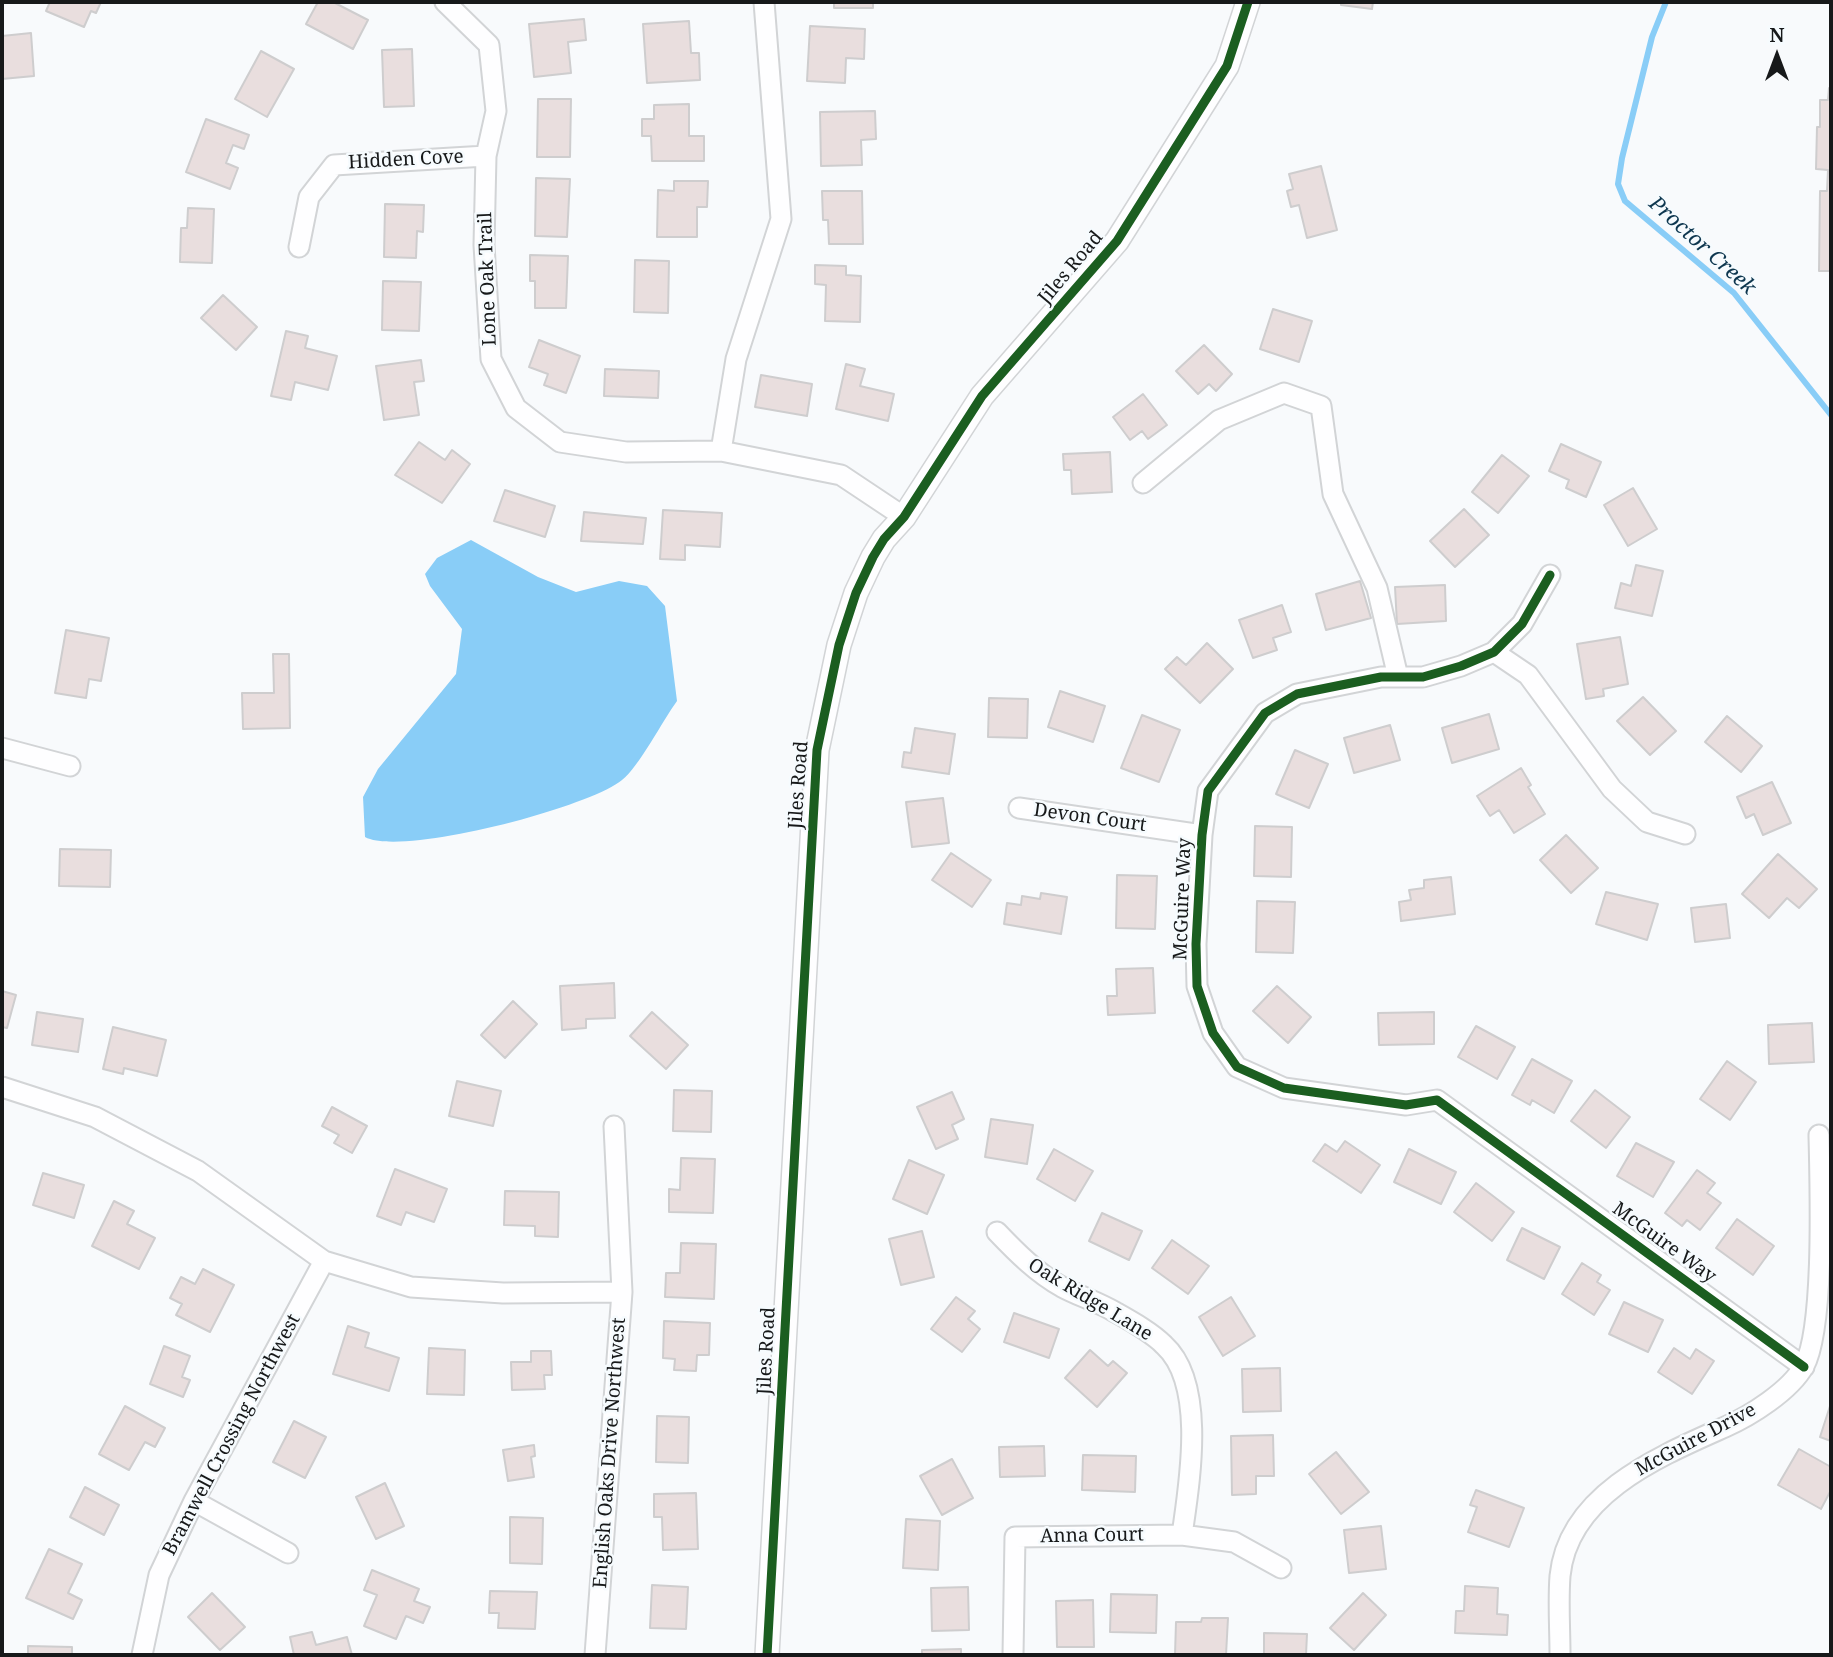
<!DOCTYPE html>
<style>
body{margin:0}
#map{position:relative;width:1833px;height:1657px;overflow:hidden;background:#f8fafc;font-family:"Noto Serif",serif}
canvas{display:block}
.frame{position:absolute;inset:0;border:4px solid #17191a;pointer-events:none}
.north{position:absolute;left:1742px;top:21px;width:70px;height:70px;-webkit-text-stroke:5px #f6fbfe;paint-order:stroke;rotate:0deg;font-size:19px;font-weight:700;line-height:28px;text-align:center;color:#17191a}
.north::after{content:'';display:block;margin:auto;width:24px;height:32px;background:#17191a;clip-path:polygon(50% 0,100% 100%,50% 72%,0 100%)}
</style>
<div id="map">
<canvas width="1833" height="1657"></canvas>
<div class="frame"></div>
<div class="north">N</div>
</div>
<script>
const context = document.querySelector('canvas').getContext('2d');
context.lineJoin = 'round';
function paint(path, color) { context.fillStyle = color; context.fill(path, 'evenodd'); }
function strokePath(path, color, width, dash) { context.strokeStyle = color; context.lineWidth = width; context.lineCap = dash ? 'butt' : 'round'; context.setLineDash(dash || []); context.stroke(path); }
function label(font, color, halo, rows, align = 'center') {
  context.font = font + ' "Noto Serif",serif'; context.lineWidth = 5; context.setLineDash([]); context.textBaseline = 'middle'; context.strokeStyle = halo; context.fillStyle = color; for (const [text, x, y, turn = 0] of rows) {
    context.save(); context.translate(x, y); context.rotate((+turn || 0) * Math.PI / 180); context.textAlign = isNaN(turn) ? turn : align; if (halo) context.strokeText(text, 0, 0); context.fillText(text, 0, 0); context.restore();
  }
}
paint(new Path2D(`
 M471 540 538 577 576 592 619 581 647 586 665 606 677 701C663 720 639 767 622 780 588 808 401 857 365 837L363 797 378 769 456 674 462 629 430 586 425 574 437 558Z`), '#89cdf7');
strokePath(new Path2D(`
 M1666 2 1652 37 1622 158 1618 184 1625 201 1734 293 1831 415`), '#89cdf7', 6);
const building = new Path2D(`
 M50 2H101L96 13 91 11 84 27 46 11Z
 M318 2H333L368 20 353 49 306 24Z
 M834 2H873V8H834Z
 M1341 2H1373L1372 9 1341 5Z
 M584 19 586 40 568 42 571 73 534 77 529 24Z
 M689 21 691 53H699L700 80 647 83 643 24Z
 M810 26 865 29 864 59 846 58 845 83 807 81Z
 M31 33 34 76 2 79V36Z
 M412 49 414 106 384 107 382 50Z
 M261 51 294 69 267 117 235 99Z
 M1829 88H1831V271H1819L1820 191H1827L1828 170 1816 169 1817 127H1820V100H1828Z
 M538 99H571L570 157H537Z
 M689 104V136H704V161H652L651 136H642V119H654V105Z
 M875 111 876 139 861 140 862 165 821 166 820 112Z
 M206 119 249 135 244 149 233 145 226 163 238 168 230 189 186 172Z
 M1321 166 1337 230 1307 238 1299 205 1291 207 1287 191 1293 189 1289 174Z
 M536 178 570 179 567 237 535 236Z
 M674 181H708L707 207H697V237H657L658 190 674 191Z
 M822 191H862L863 244H829L828 220H823Z
 M385 204 424 205 423 232 417 231 416 258 384 257Z
 M188 208 214 209 212 263 180 262 181 228H187Z
 M530 255 568 256 566 308H535V281H530Z
 M635 260 669 261 668 313 634 312Z
 M815 265 846 266V275L861 276 860 322 825 321 826 285 815 284Z
 M383 281 421 282 419 331 382 330Z
 M223 295 257 327 236 350 201 318Z
 M1273 309 1312 321 1299 362 1260 349Z
 M286 331 308 336 305 348 337 356 328 390 295 382 291 400 271 396Z
 M539 340 580 356 566 393 544 385 548 374 529 367Z
 M1204 345 1232 374 1216 391 1209 384 1198 394 1176 371Z
 M421 360 424 381 414 382 419 415 384 420 376 366Z
 M846 364 865 369 860 386 894 394 888 421 836 409Z
 M605 369 659 371 658 398 604 396Z
 M761 375 812 384 807 416 755 407Z
 M1143 394 1167 425 1148 439 1142 431 1130 440 1113 417Z
 M419 442 445 460 452 450 470 464 442 503 395 475Z
 M1561 444 1601 462 1586 497 1566 488 1569 480 1549 471Z
 M1110 452 1112 492 1072 494 1071 470H1064L1063 454Z
 M1502 455 1529 476 1498 513 1472 492Z
 M1633 488 1657 529 1628 546 1604 505Z
 M505 490 555 506 545 537 494 521Z
 M1464 509 1489 535 1455 567 1430 541Z
 M663 510 722 513 720 547 685 545V560L660 559Z
 M584 512 646 518 643 544 581 541Z
 M1636 565 1663 571 1652 616 1615 608 1621 583 1631 586Z
 M1360 581 1371 618 1326 630 1316 594Z
 M1445 585 1446 621 1397 624 1395 587Z
 M1282 605 1291 632 1273 638 1277 650 1253 658 1239 620Z
 M66 630 109 638 101 681 89 679 86 698 55 693Z
 M1620 637 1628 684 1603 689 1604 696 1586 699 1577 644Z
 M1207 643 1233 669 1200 703 1165 669 1177 657 1186 665Z
 M273 654H289L290 728 243 729 242 693H274Z
 M1060 691 1105 706 1093 742 1048 727Z
 M1643 697 1676 731 1650 755 1617 721Z
 M989 698 1028 699 1027 738 988 737Z
 M1489 714 1499 749 1452 763 1442 728Z
 M1142 715 1180 730 1159 782 1121 768Z
 M1727 716 1762 746 1741 772 1705 742Z
 M1390 725 1400 760 1354 773 1344 738Z
 M915 728 955 734 949 774 902 767 904 752 911 753Z
 M1295 750 1328 764 1309 808 1276 794Z
 M1521 768 1531 785 1528 787 1545 814 1514 833 1499 810 1490 816 1477 796Z
 M1772 782 1791 823 1763 835 1754 814 1746 818 1737 797Z
 M943 798 949 843 912 847 906 802Z
 M1255 826 1292 827 1291 877 1254 876Z
 M1566 835 1598 868 1571 893 1540 860Z
 M60 849 111 850 110 887 59 886Z
 M951 853 991 880 972 907 932 880Z
 M1778 854 1817 889 1799 908 1787 898 1769 918 1742 894Z
 M1117 875 1157 876 1155 929 1116 928Z
 M1451 877 1455 914 1401 921 1399 902 1411 900 1409 890 1424 888V880Z
 M1606 892 1658 904 1647 940 1596 924Z
 M1041 893 1067 897 1061 934 1004 924 1007 903 1021 905 1022 896 1040 899Z
 M1257 901 1295 902 1293 953 1256 952Z
 M1726 904 1730 938 1695 942 1691 908Z
 M1153 968 1155 1013 1108 1015 1107 996H1117L1116 969Z
 M614 983 615 1018 586 1019V1028L562 1030 560 986Z
 M1277 986 1311 1017 1288 1043 1253 1011Z
 M2 991 16 995 7 1028 2 1027Z
 M513 1001 537 1024 505 1058 481 1035Z
 M37 1012 83 1019 78 1052 32 1045Z
 M652 1012 688 1045 666 1069 630 1036Z
 M1434 1012V1044L1379 1045 1378 1013Z
 M1812 1023 1814 1062 1769 1064 1768 1025Z
 M1476 1026 1515 1047 1497 1079 1458 1057Z
 M113 1027 166 1040 157 1076 124 1068 123 1074 103 1069Z
 M1532 1059 1572 1081 1554 1113 1532 1100 1530 1105 1512 1095Z
 M1727 1061 1756 1082 1730 1120 1700 1099Z
 M457 1081 501 1091 493 1126 449 1116Z
 M674 1090 712 1091 711 1132 673 1131Z
 M1595 1090 1630 1117 1606 1148 1571 1121Z
 M952 1092 964 1119 952 1125 958 1139 936 1149 917 1107Z
 M332 1107 367 1126 352 1153 334 1143 339 1135 322 1126Z
 M991 1119 1033 1125 1027 1164 985 1157Z
 M1345 1141 1380 1165 1361 1193 1313 1161 1325 1144 1337 1152Z
 M1636 1143 1674 1162 1653 1197 1617 1176Z
 M1054 1149 1093 1171 1075 1201 1037 1179Z
 M1409 1149 1456 1172 1441 1204 1394 1182Z
 M681 1158 715 1159 713 1213 669 1212V1189L680 1190Z
 M909 1160 944 1175 927 1214 893 1199Z
 M395 1169 447 1189 434 1222 406 1212 401 1225 377 1216Z
 M1697 1170 1715 1183 1707 1193 1721 1203 1700 1230 1687 1220 1682 1226 1665 1213Z
 M43 1173 84 1185 74 1218 33 1205Z
 M1476 1183 1514 1212 1492 1241 1454 1212Z
 M505 1191 559 1192 558 1237 535 1236V1226L504 1225Z
 M114 1201 134 1211 127 1224 155 1238 139 1269 92 1246Z
 M1102 1213 1142 1231 1129 1260 1089 1241Z
 M1737 1219 1774 1246 1753 1275 1716 1248Z
 M1522 1228 1560 1247 1544 1279 1507 1260Z
 M922 1231 934 1277 901 1285 889 1239Z
 M1172 1240 1209 1266 1188 1294 1152 1268Z
 M681 1243 716 1244 714 1299 665 1297 666 1273H680Z
 M1582 1263 1601 1275 1597 1282 1610 1290 1594 1315 1562 1294Z
 M203 1269 234 1285 210 1332 176 1315 182 1304 170 1298 181 1277 195 1284Z
 M956 1297 975 1311 968 1319 980 1329 962 1352 931 1329Z
 M1231 1297 1255 1336 1223 1356 1199 1317Z
 M1624 1302 1663 1320 1648 1352 1609 1334Z
 M1014 1313 1059 1329 1049 1358 1004 1342Z
 M664 1321 710 1323 709 1355H697L696 1371 674 1370 675 1359 663 1358Z
 M348 1326 369 1333 365 1347 399 1358 389 1391 333 1374Z
 M164 1346 190 1356 182 1377 190 1380 183 1397 150 1384Z
 M429 1348 465 1350 464 1395 427 1394Z
 M1674 1348 1690 1359 1696 1349 1714 1361 1692 1394 1658 1372Z
 M1090 1350 1108 1366 1113 1361 1127 1373 1097 1407 1065 1378Z
 M531 1351H551L552 1375H544L545 1389 512 1390 511 1362H531Z
 M1280 1368 1281 1411 1243 1412 1242 1369Z
 M1831 1403V1441L1820 1437Z
 M125 1406 165 1428 155 1447 145 1442 129 1470 99 1454Z
 M657 1416 689 1417 688 1463 656 1462Z
 M294 1421 326 1437 305 1478 273 1462Z
 M1273 1435 1274 1476H1256V1494L1232 1495 1231 1436Z
 M534 1445 535 1456 531 1457 534 1477 508 1481 503 1450Z
 M1044 1446 1045 1476 1000 1477 999 1447Z
 M1799 1449 1831 1467V1490L1821 1509 1778 1485Z
 M1336 1452 1369 1492 1341 1514 1309 1474Z
 M1083 1455 1136 1456 1135 1492 1082 1490Z
 M952 1459 973 1498 942 1515 920 1476Z
 M385 1483 404 1526 376 1539 356 1497Z
 M85 1487 119 1505 104 1535 70 1517Z
 M1476 1490 1524 1508 1509 1547 1468 1532 1477 1507 1470 1505Z
 M696 1493 698 1549 663 1550 662 1517H654V1494Z
 M510 1517 543 1518 542 1564 510 1563Z
 M906 1519 940 1521 938 1570 903 1568Z
 M1381 1526 1386 1569 1349 1573 1344 1530Z
 M49 1549 82 1564 68 1593 82 1600 73 1619 26 1598Z
 M372 1570 419 1589 414 1601 430 1607 423 1623 406 1616 396 1639 364 1626 377 1595 364 1590Z
 M652 1585 688 1587 686 1629 650 1628Z
 M1465 1586 1498 1588 1497 1614 1508 1615 1507 1635 1455 1633 1456 1611H1464Z
 M968 1587 969 1630 932 1631 931 1588Z
 M490 1591 537 1592 535 1629 498 1628 499 1613H489Z
 M212 1593 245 1627 220 1650 188 1617Z
 M1363 1593 1386 1615 1354 1650 1330 1628Z
 M1111 1594 1157 1595 1156 1633 1110 1632Z
 M1093 1600 1094 1647H1057L1056 1601Z
 M1202 1618H1228L1226 1655H1175L1176 1622H1201Z
 M312 1632 316 1645 347 1637 352 1655H294L290 1637Z
 M1264 1633 1307 1634 1306 1655H1264Z
 M28 1646 72 1647V1655H28Z
 M961 1649V1655H922V1650Z`);
paint(building, '#e9dede');
strokePath(building, '#cecdce', 2);
const minor = new Path2D(`
 M445 2 489 45 496 111 486 156 484 245 491 359 516 408 560 442 626 452 721 451 841 475 904 517
 M299 247 309 197 334 165 486 156
 M721 451 736 359 781 219 764 2
 M1143 483 1219 420 1284 393 1321 406 1333 494 1377 588 1398 677
 M1550 575 1522 624 1494 652 1461 666 1423 677H1381L1297 694 1265 713 1208 791 1202 835 1196 944 1197 986 1213 1033 1237 1067 1284 1088 1406 1105 1437 1100 1804 1367
 M1494 652 1528 675 1612 789 1647 822 1685 834
 M2 748 70 766
 M1019 808 1202 835
 M2 1087 95 1117 198 1171 324 1261 411 1287 503 1293 622 1292
 M997 1232C1017 1253 1037 1273 1062 1287 1079 1296 1098 1302 1115 1312 1131 1321 1151 1332 1164 1345 1207 1384 1189 1485 1182 1535
 M194 1501 288 1553
 M142 1655 159 1575 194 1501 324 1261
 M595 1655 622 1292 614 1126
 M1013 1655 1015 1537 1182 1535 1234 1542 1281 1568
 M1560 1655C1560 1629 1558 1602 1560 1576 1568 1494 1660 1456 1725 1427 1750 1416 1790 1391 1804 1366 1825 1328 1820 1184 1819 1135`);
const tertiary = new Path2D(`
 M767 1655 817 750 839 645 856 593 873 557 884 539 904 517 982 396 1117 241 1227 66 1248 2`);
strokePath(minor, '#d2d4d6', 23);
strokePath(tertiary, '#d2d4d6', 26);
strokePath(minor, '#fefeff', 19);
strokePath(tertiary, '#fefeff', 23);
strokePath(new Path2D(`
 M1550 575 1522 624 1494 652 1461 666 1423 677H1381L1297 694 1265 713 1208 791 1202 835 1196 944 1197 986 1213 1033 1237 1067 1284 1088 1406 1105 1437 1100 1804 1367
 M767 1655 817 750 839 645 856 593 873 557 884 539 904 517 982 396 1117 241 1227 66 1248 2`), '#1b5e20', 9);
label('19px', '#17191a', '#f6fbfe', [
 ["Hidden Cove",406,160,-3],
 ["Jiles Road",1071,268,-50],
 ["Lone Oak Trail",488,279,-92],
 ["Jiles Road",799,785,-86],
 ["Devon Court",1090,818,8],
 ["McGuire Way",1183,899,-88],
 ["McGuire Way",1664,1243,36],
 ["Oak Ridge Lane",1090,1300,31],
 ["Jiles Road",767,1351,-87],
 ["Bramwell Crossing Northwest",232,1435,-62],
 ["McGuire Drive",1696,1440,-28],
 ["English Oaks Drive Northwest",610,1453,-86],
 ["Anna Court",1092,1536,-1]
]);
label('italic 21px', '#0e374f', '#f6fbfe', [
 ["Proctor Creek",1702,246,42]
]);
</script>
